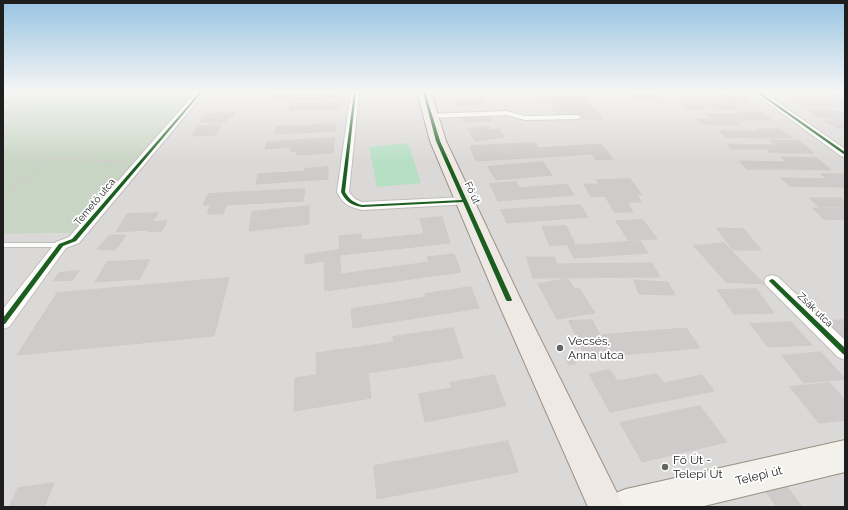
<!DOCTYPE html>
<meta charset="utf-8">
<style>
body{margin:0}
#map{position:relative;width:848px;height:510px;overflow:hidden;background:#ece9e7;font-family:Raleway,sans-serif}
canvas{display:block}
.frame{position:absolute;inset:0;border:4px solid #1e1e1e;pointer-events:none}
</style>
<div id="map">
<canvas width="848" height="510"></canvas>
<div class="frame"></div>
</div>
<script>
const context = document.querySelector('canvas').getContext('2d');
context.lineJoin = 'round';
function paint(path, color) { context.fillStyle = color; context.fill(path, 'evenodd'); }
function strokePath(path, color, width, dash) { context.strokeStyle = color; context.lineWidth = width; context.lineCap = dash ? 'butt' : 'round'; context.setLineDash(dash || []); context.stroke(path); }
function label(font, color, halo, rows, align = 'center') {
  context.font = font + ' Raleway,sans-serif'; context.lineWidth = 3.5; context.setLineDash([]); context.textBaseline = 'middle'; context.strokeStyle = halo; context.fillStyle = color; for (const [text, x, y, turn = 0] of rows) {
    context.save(); context.translate(x, y); context.rotate((+turn || 0) * Math.PI / 180); context.textAlign = isNaN(turn) ? turn : align; if (halo) context.strokeText(text, 0, 0); context.fillText(text, 0, 0); context.restore();
  }
}
paint(new Path2D(`
 M197 92H845V507H3V234L73 233Z`), '#dbd9d8');
paint(new Path2D(`
 M463 92H533L539 103H549L553 112H546L547 115H535L533 112H518L509 116 510 121H492L488 110H480L478 105 486 104 484 99 458 100 455 93Z`), '#dad9d8');
paint(new Path2D(`
 M3 92H197L73 233 3 234Z`), '#c8d5c4');
paint(new Path2D(`
 M408 143 421 183 377 187 369 147Z`), '#b6dfc4');
const building = new Path2D(`
 M342 92V98L271 101 272 95Z
 M543 92H581L602 119H581L579 115 558 116 549 102H543L538 93Z
 M782 92H832L840 97H789Z
 M630 94H657L663 101H636Z
 M721 95 742 97 750 104 706 103 701 98H725Z
 M678 98H701L706 103H682Z
 M793 99H810L813 101H845V106H803Z
 M484 100 486 104 457 105 456 101Z
 M340 103 339 108 289 110 291 104Z
 M682 104H695L700 109 686 108Z
 M695 104H714L718 108H699Z
 M714 104H733L738 109 718 108Z
 M807 109 845 112V117H818Z
 M739 112H761L771 120H735L728 114H741Z
 M235 113 233 117H229L226 122H200L206 114Z
 M708 114H728L735 120H714Z
 M463 118H490L491 121 464 122Z
 M697 119 735 120 740 125 702 124Z
 M832 119H845V128H837L825 121H835Z
 M336 124V131L275 134 277 127Z
 M221 125 216 135 192 136 198 126Z
 M489 127 490 130 499 129 504 137 475 141 468 129Z
 M758 129H780L792 138H768Z
 M719 131H760L768 138 726 137Z
 M335 138 333 153 296 155 297 151 290 152 291 147 265 149 267 142Z
 M770 140 799 141 814 153H783Z
 M535 143 538 148 601 144 613 159 596 160 592 154 476 161 470 146Z
 M727 144 762 145 767 149H732Z
 M762 145H775L783 153 770 152Z
 M781 157 817 158 831 170 794 169Z
 M740 161 786 162 794 169H747Z
 M543 162 552 175 496 180 488 167Z
 M328 167V179L256 184 258 174 305 171V169Z
 M821 174H843L845 176V187H837Z
 M781 178 827 179 837 187 790 186Z
 M630 179 642 195H637L641 202H627L633 212H614L605 196 591 197 584 184H599L596 180Z
 M516 182 519 188 567 184 574 195 498 201 490 184Z
 M305 189 303 201 226 205 223 214H207L211 205H203L208 194Z
 M810 198H841L845 202V207H819Z
 M580 205 588 217 507 223 501 210Z
 M309 206V224L249 231 252 212Z
 M813 208 845 209V220L824 219Z
 M158 213 148 230 116 232 127 214Z
 M442 217 450 243 340 255 339 236 361 234 362 240 424 234 420 219Z
 M643 220 657 239 628 240 616 221Z
 M167 221 162 231 147 232 153 222Z
 M566 226 575 244 550 246 542 227Z
 M717 228 744 229 761 250H733Z
 M110 235H126L115 250 97 249Z
 M640 241 648 253 574 258 568 246Z
 M724 243 764 284 726 282 694 246Z
 M339 250 341 274 429 262 427 257 454 254 461 272 325 291 324 261 305 264V255Z
 M527 257H554L557 264 652 263 660 277 533 278Z
 M149 260 140 279 95 282 107 262Z
 M79 271 73 280 53 281 59 273Z
 M229 278 214 336 17 355 57 293Z
 M568 279 574 289 579 288 595 313 557 319 538 284Z
 M634 280 668 282 675 295 639 294Z
 M471 287 479 308 353 328 351 309 426 297 425 294Z
 M756 289 774 313 734 314 717 290Z
 M592 320 600 335 686 328 700 348 586 358 569 321Z
 M845 320V342L823 321Z
 M791 322 812 345 768 347 750 324Z
 M453 328 463 358 368 373 371 398 294 411 295 378 317 375 316 353 394 342 393 337Z
 M821 352 845 379 804 383 782 356Z
 M571 356 576 364 569 365 565 358Z
 M610 370 617 381 657 374 664 383 702 375 714 391 610 412 589 374Z
 M494 375 506 406 425 422 419 394 452 388 450 383Z
 M830 383 845 400V420L819 423 790 387Z
 M700 406 727 442 642 462 620 423Z
 M508 441 518 472 377 499 374 466Z
 M54 483 44 507H9L18 488Z
 M785 484 802 507H777L764 489Z`);
paint(building, '#cfcbca');
strokePath(building, '#cfcac9', 1);
const lane = new Path2D(`
 M507 111 525 116 578 115 581 117 578 119 525 120 507 115 430 118 427 116 430 114Z
 M3 243H61L65 245 61 247H3Z`);
const street = new Path2D(`
 M196 92H205L79 243 66 248 9 327 3 329V309L56 242 69 237Z
 M351 92H359L349 192 355 199 362 202 465 197 470 198 472 201 470 204 362 210C349 207 343 204 337 192Z
 M753 92H763L845 149V157L841 156Z
 M772 275 778 277 845 340V360L838 357 766 285 764 281 766 277Z`);
const secondary = new Path2D(`
 M845 440V472L700 507H608L613 494 626 489Z`);
const primary = new Path2D(`
 M417 92H431L446 141 521 300 624 507H588L497 300 430 141Z`);
strokePath(lane, '#bfbebd', 2);
strokePath(street, '#bfbebd', 2);
strokePath(secondary, '#959181', 2);
strokePath(primary, '#a09186', 2);
strokePath(new Path2D(`
 M3 124 53 92
 M3 156 112 161
 M49 161 52 159`), '#d5c8c9', 1.5, [1.5, 1.5]);
strokePath(new Path2D(`
 M92 160 124 162
 M3 196 50 160`), '#d5c8c9', 2, [1.5, 1.5]);
paint(lane, '#fcfcfb');
paint(street, '#fcfcfb');
paint(secondary, '#f3f1eb');
paint(primary, '#efe9e5');
paint(new Path2D(`
 M200 92H202L76 241 63 246 5 324H3V318L59 244 72 239Z
 M354 92H356L345 192C349 199 354 203 362 205L462 200 436 141 423 92H425L440 141 512 300 511 301H507L506 300 463 202 362 207C351 205 346 202 341 192Z
 M756 92H759L845 152V155Z
 M772 279 774 280 845 348V355L843 354 770 282 769 281 770 280Z`), '#1b5e20');
const sky = context.createLinearGradient(0, 0, 0, 163);
sky.addColorStop(0, '#97c4e3');
sky.addColorStop(0.56, '#f6f5f4');
sky.addColorStop(1, '#f6f5f400');
context.fillStyle = sky;
context.fillRect(0, 0, 848, 163);
for (const [x, y, r, color] of [
 [560,348,4,"#666564"],
 [665,467,4,"#666564"]
]) { const dot = new Path2D(); dot.arc(x, y, r, 0, 2 * Math.PI); context.fillStyle = color; context.fill(dot); strokePath(dot, '#fff', 1.5); }
label('10px', '#1e1e1e', '#fff', [
 ["Fő út",472,193,66],
 ["Temető utca",95,202,-50],
 ["Zsák utca",815,310,44]
]);
label('12px', '#1e1e1e', '#fff', [
 ["Vecsés,",568,341],
 ["Anna utca",568,355],
 ["Fő Út -",673,460],
 ["Telepi Út",673,474]
], 'left');
label('12px', '#1e1e1e', '#fff', [
 ["Telepi út",759,476,-14]
]);
</script>
